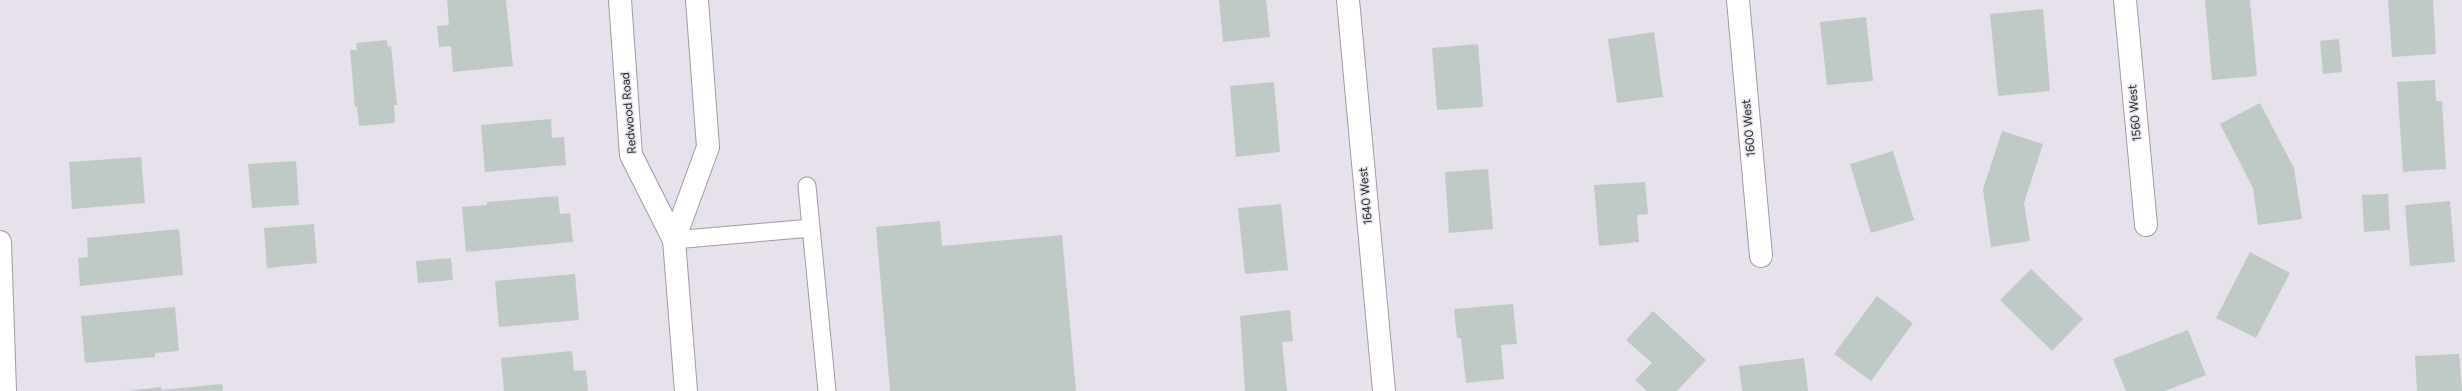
<!DOCTYPE html>
<style>
body{margin:0}
canvas{display:block;background:#e6e1ea}
</style>
<canvas width="2462" height="391"></canvas>
<script>
const context = document.querySelector('canvas').getContext('2d');
context.lineJoin = 'round';
function paint(path, color) { context.fillStyle = color; context.fill(path, 'evenodd'); }
function strokePath(path, color, width, dash) { context.strokeStyle = color; context.lineWidth = width; context.lineCap = dash ? 'butt' : 'round'; context.setLineDash(dash || []); context.stroke(path); }
function label(font, color, halo, rows, align = 'center') {
  context.font = font + ' Figtree,sans-serif'; context.lineWidth = 3; context.setLineDash([]); context.textBaseline = 'middle'; context.strokeStyle = halo; context.fillStyle = color; for (const [text, x, y, turn = 0] of rows) {
    context.save(); context.translate(x, y); context.rotate((+turn || 0) * Math.PI / 180); context.textAlign = isNaN(turn) ? turn : align; if (halo) context.strokeText(text, 0, 0); context.fillText(text, 0, 0); context.restore();
  }
}
paint(new Path2D(`
 M447 0H506L513 66 453 72 451 46 439 47 437 26 449 25Z
 M1219 0H1266L1270 37 1223 42Z
 M2205 0H2250L2257 76 2212 80Z
 M2388 0H2433L2436 54 2392 57Z
 M2043 9 2050 91 1998 96 1990 14Z
 M1866 17 1873 81 1827 85 1820 22Z
 M1654 32 1663 97 1617 103 1608 39Z
 M2339 39 2342 72 2323 74 2320 41Z
 M387 40 388 47 391 46 397 105H394L395 123 359 126 357 107H355L350 50H357L356 43Z
 M1478 44 1483 107 1437 110 1432 48Z
 M2435 80 2436 101H2442L2446 169 2403 172 2397 82Z
 M1274 82 1280 152 1236 157 1230 86Z
 M2260 103 2294 168 2302 219 2258 225 2253 188 2220 124Z
 M551 119 552 138 564 137 566 165 485 172 481 125Z
 M2002 131 2043 144 2024 203 2030 241 1991 247 1983 189Z
 M1893 151 1914 220 1871 233 1850 164Z
 M141 157 145 203 72 209 69 162Z
 M296 161 299 205 252 208 248 164Z
 M1488 169 1493 229 1449 233 1445 172Z
 M1645 182 1648 214 1637 215 1639 242 1599 246 1594 185Z
 M2388 194 2390 230 2364 232 2362 195Z
 M558 196 560 214 570 213 573 242 466 252 462 207 487 205V202Z
 M2450 201 2455 262 2410 266 2405 205Z
 M1281 204 1288 270 1245 274 1238 208Z
 M940 221 942 246 1062 235 1076 391H890L876 227Z
 M314 224 317 263 267 268 264 228Z
 M179 229 183 275 80 286 78 258 88 257 87 238Z
 M2250 252 2290 273 2256 338 2216 318Z
 M451 258 453 280 418 283 416 261Z
 M2031 269 2083 319 2052 351 2000 300Z
 M575 274 579 320 499 327 495 281Z
 M1877 296 1913 323 1871 381 1834 354Z
 M1513 304 1517 344 1501 345 1504 379 1466 383 1461 338H1457L1454 309Z
 M175 307 179 351 155 353V357L85 363 81 316Z
 M1290 310 1293 341 1282 342 1287 391H1245L1240 316Z
 M1653 311 1706 360 1677 391H1647L1635 380 1652 363 1626 340Z
 M2188 330 2206 375 2165 391H2126L2113 359Z
 M572 351 574 371 586 370 588 391H504L501 358Z
 M2459 354 2462 391H2417L2415 356Z
 M1804 358 1808 391H1742L1739 366Z
 M222 384 223 391H126L161 387 162 390Z`), '#bfcac7');
const service = new Path2D(`
 M807 186 827 391
 M674 240 811 228`);
const minor = new Path2D(`
 M1348 0 1384 391
 M1738 0 1761 256
 M2125 0 2146 225
 M0 242 5 391`);
const primary = new Path2D(`
 M620 0 631 155 674 240 686 391
 M674 240 708 147 697 0`);
strokePath(service, '#a09ca4', 19);
strokePath(minor, '#a09ca4', 24);
strokePath(primary, '#a09ca4', 24);
strokePath(service, '#fff', 17);
strokePath(minor, '#fff', 22);
strokePath(primary, '#fff', 22);
label('12px', '#2a282b', '#e6e1ea', [
 ["Redwood Road",629,113,-95],
 ["1560 West",2135,113,-95],
 ["1600 West",1749,128,-95],
 ["1640 West",1366,196,-95]
]);
</script>
